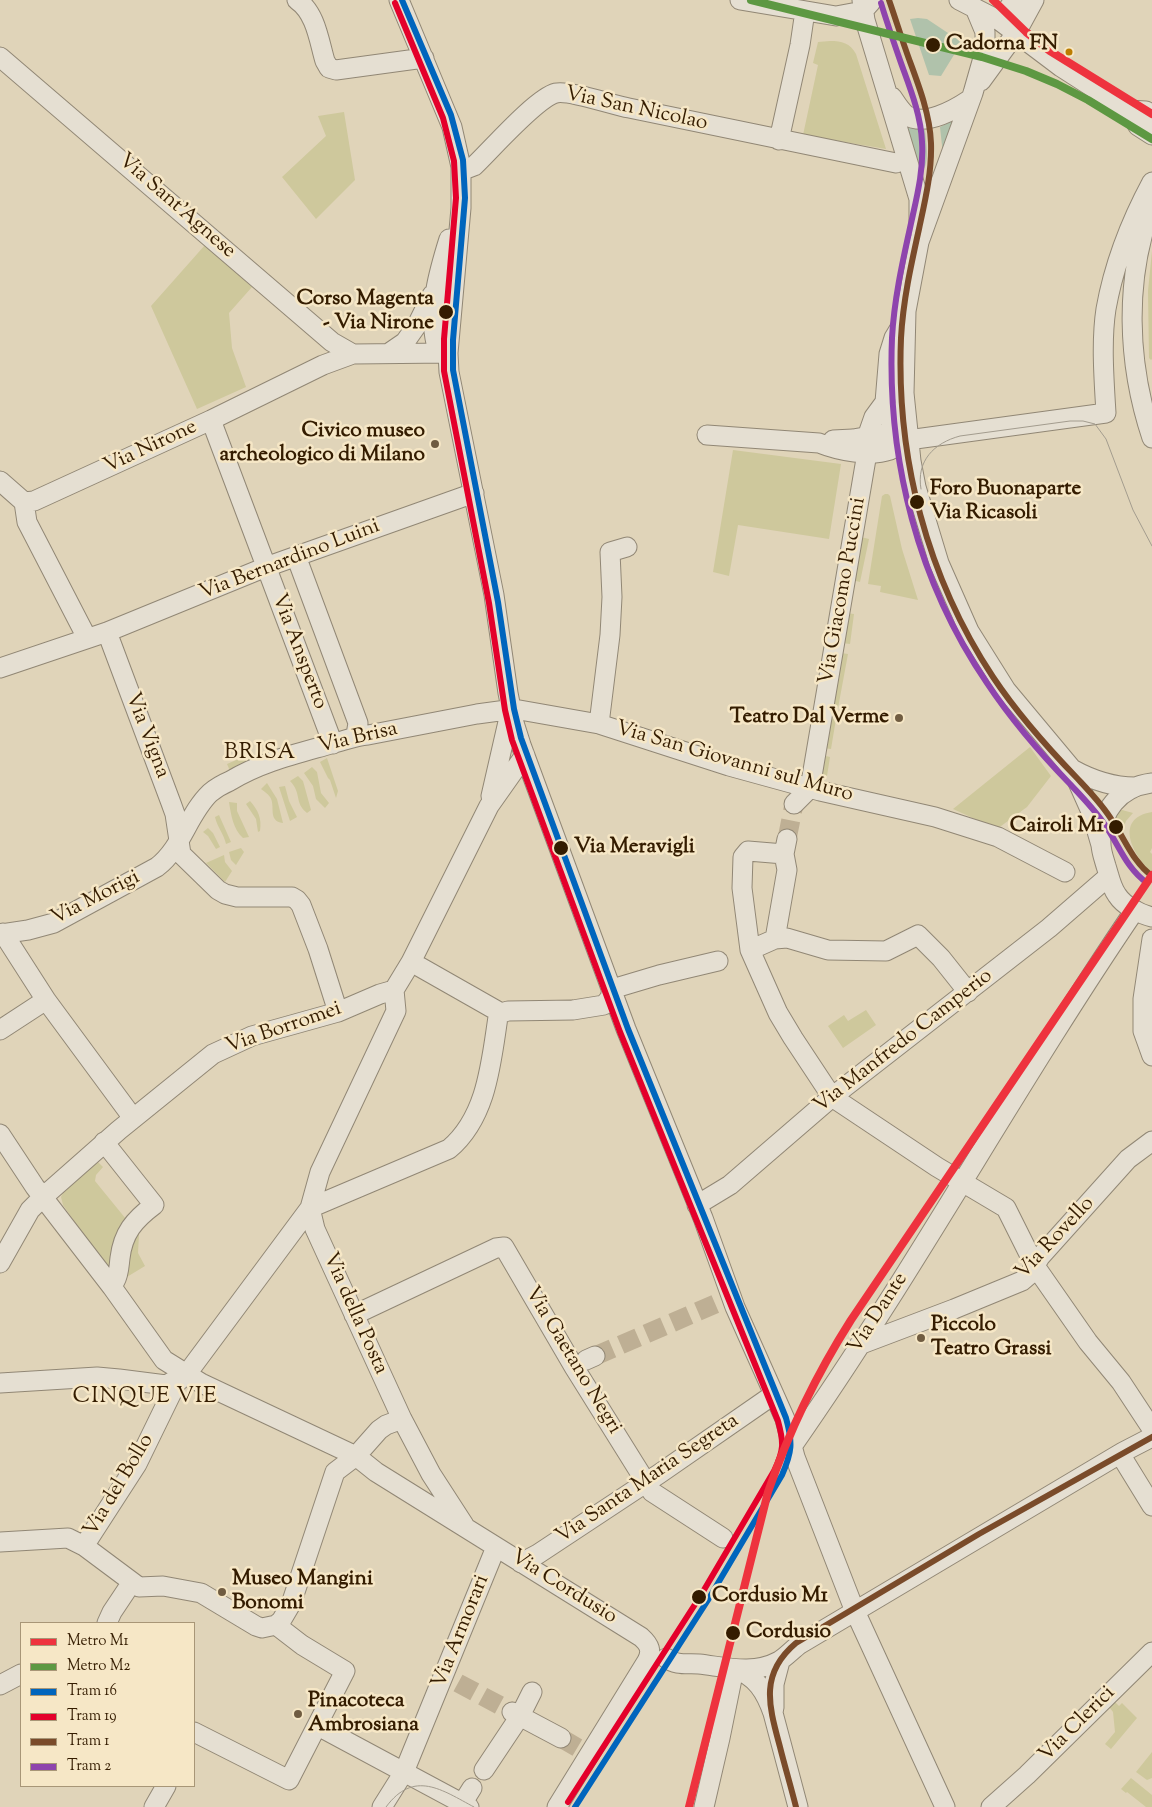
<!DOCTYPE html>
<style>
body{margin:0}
#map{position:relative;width:1152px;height:1807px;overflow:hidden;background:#e0d4b9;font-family:"Sorts Mill Goudy",serif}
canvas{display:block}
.legend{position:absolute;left:20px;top:1622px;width:175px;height:165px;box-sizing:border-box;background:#f6e7c6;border:1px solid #a89677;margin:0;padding:6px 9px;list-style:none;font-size:15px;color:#341c00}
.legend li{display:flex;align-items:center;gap:10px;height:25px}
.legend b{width:25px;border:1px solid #a89677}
</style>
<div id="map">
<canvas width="1152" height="1807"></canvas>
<ul class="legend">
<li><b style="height:6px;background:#ee333e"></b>Metro M1</li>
<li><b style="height:6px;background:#5d9842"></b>Metro M2</li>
<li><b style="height:6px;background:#0065bd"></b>Tram 16</li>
<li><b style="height:6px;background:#e4002b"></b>Tram 19</li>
<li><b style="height:6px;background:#7a4b2a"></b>Tram 1</li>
<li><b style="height:6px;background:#8e44ad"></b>Tram 2</li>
</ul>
</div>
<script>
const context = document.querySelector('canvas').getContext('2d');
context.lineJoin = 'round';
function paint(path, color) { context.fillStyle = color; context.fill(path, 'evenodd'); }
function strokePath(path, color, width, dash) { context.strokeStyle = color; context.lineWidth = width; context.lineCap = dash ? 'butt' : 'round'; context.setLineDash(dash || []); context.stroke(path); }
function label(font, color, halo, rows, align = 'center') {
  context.font = font + ' "Sorts Mill Goudy",serif'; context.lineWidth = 5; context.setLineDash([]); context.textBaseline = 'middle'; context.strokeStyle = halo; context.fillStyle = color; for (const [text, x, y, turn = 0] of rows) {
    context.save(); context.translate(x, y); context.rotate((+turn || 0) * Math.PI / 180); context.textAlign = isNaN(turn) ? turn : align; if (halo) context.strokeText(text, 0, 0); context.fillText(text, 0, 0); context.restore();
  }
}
paint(new Path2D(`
 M830 41C842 41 850 43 856 54L886 149 803 135 818 65 813 63 818 42Z
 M344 112 355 180 316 219 282 177 326 136 318 116Z
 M205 245 252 287 229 313 232 348 246 387 197 409 151 306Z
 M1152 251V359L1151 360 1149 358 1148 291Z
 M733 450 841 464 829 539 738 525 729 576 713 572Z
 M885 494H888L890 496 902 549 918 600 880 592 881 586 868 584 882 496Z
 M861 537 869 539 860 582 852 580Z
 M846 613 854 614 850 644 842 643Z
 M841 653 848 654 838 708 831 706Z
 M829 718 836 719 831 749 823 748Z
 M1030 747 1051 776 1027 807 997 829 953 809Z
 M250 754 253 760 230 771 227 764Z
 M822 755 830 757 827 776 820 775Z
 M327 758 338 791 336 798 330 780 328 778 320 762Z
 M312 767 317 772 321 793 329 803 325 808 316 799 313 786 304 773Z
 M298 776 303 781 311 810 307 813C294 803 302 793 290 781Z
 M267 783 277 799 283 823C267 821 276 806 270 797 268 794 264 791 261 789Z
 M285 786 289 801 297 817 290 821 279 787Z
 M250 801C258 810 262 818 260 831L258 832 256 819 246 804Z
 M229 802 237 803V811L249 837 243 838C233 829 231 815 229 802Z
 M1115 808 1133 813 1126 821 1122 832 1112 813Z
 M1152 812V848L1150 852 1152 854V872C1133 856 1113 818 1152 812Z
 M219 815 231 842 226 844C224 834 217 827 215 817Z
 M208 828 213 833 220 847 216 849 208 836 203 832Z
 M241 848 244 852 236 865 231 860 229 852Z
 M224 855 225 862 232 871 225 882 206 863Z
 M866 1010 876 1025 843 1048 828 1026 844 1015 848 1021Z
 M98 1162 103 1167 96 1175 95 1181 139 1235 138 1253 145 1266 117 1283 63 1205 61 1197 66 1187Z
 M1111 1698 1119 1706 1122 1703 1137 1718 1111 1749 1105 1744 1115 1732 1113 1712 1106 1703Z
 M1152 1752V1778L1147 1780 1136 1772Z
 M1131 1778 1152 1795V1807H1146L1127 1792 1126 1793 1121 1789Z`), '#cec89c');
paint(new Path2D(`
 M918 18 927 19 960 41V45L941 76 929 75 910 19Z
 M952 121 943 155 940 127Z
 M906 126 916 129 925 130C926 142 930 163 922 172H920Z`), '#b0c2ab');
strokePath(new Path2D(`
 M787 839 794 804
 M595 1356 720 1302
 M458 1683 512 1712
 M561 1738 578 1748`), '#beaf94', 19, [19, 9]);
const minor = new Path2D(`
 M297 0C316 13 319 41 325 61L329 68 336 70 424 58
 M399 0 452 127 461 167V208L448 353 449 372 494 595 508 693 514 723 521 745 626 1029 703 1218 735 1307 785 1419 795 1457 854 1609 945 1807
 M740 0 836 16 863 11 871 2
 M862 0 865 20 919 199V229
 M959 0 1000 21 1061 67 1128 110 1138 126 1152 135
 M975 8 985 32V51L973 93 919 242 906 311 904 393 911 461 916 487 939 563 969 631 1006 690 1072 769 1092 814 1101 845
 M1000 21 1014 0
 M0 57 332 342 353 354
 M981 81 1016 33 1034 0
 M892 97C896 103 900 110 906 115 924 127 954 110 969 100
 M1128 110 1146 111 1152 115
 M779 140 800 45 805 11
 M461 171 474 166C491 150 536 98 556 93 569 90 613 105 629 108 718 127 807 145 896 163
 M1152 205C1124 279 1127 363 1152 438
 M903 323 894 338 889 354 885 402 892 425 908 440
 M389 353 405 342 417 325 432 295
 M448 353 436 343C428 309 439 271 449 239
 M211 420 333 744
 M707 435 819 443C839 451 870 457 890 450 897 447 902 443 908 440L1106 413C1104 380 1101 341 1106 309 1114 264 1131 221 1152 182
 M867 437 874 417 885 402
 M833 440 853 439 887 433 906 439
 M0 481 24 502 27 522 87 638
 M24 502 34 501 211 420 323 365 353 354 448 353
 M296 556 358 723 356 735
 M107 632 171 803 175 814 181 854 218 890 225 894 237 897H292L297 900 301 905 318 949 338 1012
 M0 668 107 632 266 567 474 493
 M599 724 610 635 612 597 610 552 627 547
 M1072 769C1090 779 1113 787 1135 787
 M1152 783C1120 787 1099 811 1101 844 1101 851 1104 859 1106 866 1109 875 1111 887 1117 895 1124 906 1140 914 1152 917
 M810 788 867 453
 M491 796 510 713
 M794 804 810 788
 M784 854 748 851 743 857 742 888 750 950 778 1013 793 1038 832 1097
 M3 933 46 1000 133 1118
 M0 934 28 930 54 923 157 867C182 848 188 814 210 793 216 788 223 784 230 781 261 762 296 754 331 744 344 741 354 736 368 735L477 714 514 709 599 724 729 766 820 791 935 817 998 837 1065 872
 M775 939 787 870 784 854 787 839
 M1152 939 1143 999V1031L1152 1056
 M750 950 775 939 787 938 828 950 886 951 918 935 941 958 968 992
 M420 967 501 1013 508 1011 573 1010 604 1005 610 998 612 989
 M612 989 659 975 718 961
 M394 990 411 962 489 806 525 755
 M0 1030 46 1000
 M838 1101 937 1167 1006 1208 1035 1266 1088 1342 1121 1382 1152 1429
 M0 1134 35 1187 112 1287 164 1360 201 1383 356 1456 376 1472 641 1637C650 1645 652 1651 647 1661L557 1807
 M104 1142 154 1205C134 1220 123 1233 120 1258 119 1266 119 1274 115 1281
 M697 1205 730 1185 832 1097 1049 928 1109 876
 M310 1208 315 1229 402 1419 431 1474 464 1525
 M310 1208 449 1149C487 1117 491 1063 498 1017L501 1013
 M0 1263 30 1210 43 1197 119 1130 213 1054 252 1036 338 1012 380 994 394 990
 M354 1315 496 1248 504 1247 574 1367 652 1492 723 1538
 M859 1345 954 1309 1022 1281 1029 1275 1040 1257 1128 1159 1152 1141
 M586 1360 595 1356
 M0 1383 97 1377 119 1379 166 1385 184 1375
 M793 1445C914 1272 1016 1085 1135 910
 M1120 1454 1152 1506
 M0 1542 68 1538 84 1546 139 1587 163 1586 201 1593 256 1626 262 1628 276 1625 281 1621 291 1604 335 1472 356 1456 379 1430 386 1425 402 1419
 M84 1546 137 1464 177 1382 186 1375 310 1208 320 1172 396 1011 394 990
 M521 1563 538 1554 659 1474 773 1395
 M107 1623 112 1612 132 1582
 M666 1658C677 1666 687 1663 699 1664 726 1667 753 1675 779 1661 786 1657 793 1649 800 1644L1123 1452 1152 1437
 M734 1669C756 1675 766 1693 773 1713L798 1807
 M0 1685 21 1674
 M774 1708V1684L780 1661
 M512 1712 561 1738
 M318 1726 469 1807
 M194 1732 289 1780 345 1671 302 1645 276 1625
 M484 1770 520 1716 532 1692
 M462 1804 472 1788
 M154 1807 166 1786
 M382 1807 404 1772 496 1547
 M704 1807 720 1738 734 1669
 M991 1807 1027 1775 1152 1652`);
strokePath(minor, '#918775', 21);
strokePath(minor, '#e5dfd2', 19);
strokePath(new Path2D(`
 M921 489C916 461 934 443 960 436L1070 421H1083L1095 424 1106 439 1133 510 1152 546
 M386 1807C414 1769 442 1790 474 1807`), '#a39c8e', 1);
strokePath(new Path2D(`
 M402 0 451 115 463 160 465 198 453 340V370L498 602 514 709 521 738 628 1029 786 1418C793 1443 792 1452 782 1475L708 1600 575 1807`), '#0065bd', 6);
strokePath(new Path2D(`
 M395 3 443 118 454 161 456 198 444 339V371L489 603 505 710 512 740 620 1032 778 1421C784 1443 784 1450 774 1471L701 1595 568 1802`), '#e4002b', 6);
strokePath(new Path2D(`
 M889 0C896 20 902 40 909 59 919 86 930 115 931 143 932 172 925 201 919 229 911 265 903 301 901 338 896 458 927 577 993 677 1017 713 1046 746 1076 777 1089 791 1103 805 1113 822 1126 841 1133 862 1152 876
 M796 1807C791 1787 785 1767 780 1747 769 1706 759 1674 796 1643L979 1534 1152 1437`), '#7a4b2a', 6);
strokePath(new Path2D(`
 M881 3C887 23 894 43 901 63 910 88 921 115 922 142 924 171 916 200 910 228 902 264 894 301 892 338 887 460 918 582 987 683 1011 719 1040 753 1070 784 1082 797 1095 810 1105 825 1119 845 1126 868 1147 883`), '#8e44ad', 6);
strokePath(new Path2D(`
 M993 0 1026 32 1050 51 1152 114
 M689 1807 768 1492C789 1431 816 1375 851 1320L1152 875`), '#ee333e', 8);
strokePath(new Path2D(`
 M751 0 982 57 1026 71 1057 84 1088 100 1152 139`), '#5d9842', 8);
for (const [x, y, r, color] of [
 [933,45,8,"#341c00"],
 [1069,52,4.5,"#bc7d00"],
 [446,312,8,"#341c00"],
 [435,444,5,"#705c41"],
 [917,502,8,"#341c00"],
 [899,718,5,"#705c41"],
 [1116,827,8,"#341c00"],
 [561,848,8,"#341c00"],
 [921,1338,5,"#705c41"],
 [222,1592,5,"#705c41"],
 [699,1597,8,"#341c00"],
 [733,1633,8,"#341c00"],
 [298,1714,5,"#705c41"]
]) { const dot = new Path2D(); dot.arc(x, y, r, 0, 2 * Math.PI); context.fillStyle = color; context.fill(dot); strokePath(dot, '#f6e7c6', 2); }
label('bold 21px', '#341c00', '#f6e7c6', [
 ["Cadorna FN",946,45],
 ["Corso Magenta",434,300,"right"],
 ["- Via Nirone",434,324,"right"],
 ["Foro Buonaparte",930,490],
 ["Via Ricasoli",930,514],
 ["Cairoli M1",1104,827,"right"],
 ["Via Meravigli",574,848],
 ["Cordusio M1",712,1597],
 ["Cordusio",746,1633]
], 'left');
label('21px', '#341c00', '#f6e7c6', [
 ["Via San Nicolao",636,110,12],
 ["Via Sant'Agnese",176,207,41],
 ["Via Nirone",151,448,-25],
 ["Via Bernardino Luini",290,561,-21],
 ["Via Giacomo Puccini",844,591,-80],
 ["Via Ansperto",298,652,69],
 ["Via Vigna",146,736,69],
 ["Via Brisa",358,739,-13],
 ["Via San Giovanni sul Muro",734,763,16],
 ["Via Morigi",96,899,-27],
 ["Via Borromei",284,1029,-19],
 ["Via Manfredo Camperio",904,1042,-38],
 ["Via Rovello",1056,1239,-47],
 ["Via della Posta",354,1314,66],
 ["Via Dante",879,1314,-57],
 ["Via Gaetano Negri",572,1361,59],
 ["Via Santa Maria Segreta",648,1480,-34],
 ["Via del Bollo",120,1486,-59],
 ["Via Cordusio",563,1588,32],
 ["Via Armorari",462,1632,-68],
 ["Via Clerici",1078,1725,-45]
]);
label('bold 21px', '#341c00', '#f6e7c6', [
 ["Civico museo",425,432,"right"],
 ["archeologico di Milano",425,456,"right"],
 ["Teatro Dal Verme",889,718,"right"],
 ["Piccolo",931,1326],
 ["Teatro Grassi",931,1350],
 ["Museo Mangini",232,1580],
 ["Bonomi",232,1604],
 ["Pinacoteca",308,1702],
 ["Ambrosiana",308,1726]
], 'left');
context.letterSpacing = '1px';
label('22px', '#341c00', '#f6e7c6', [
 ["BRISA",260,754],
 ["CINQUE VIE",145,1398]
]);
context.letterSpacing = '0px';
</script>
